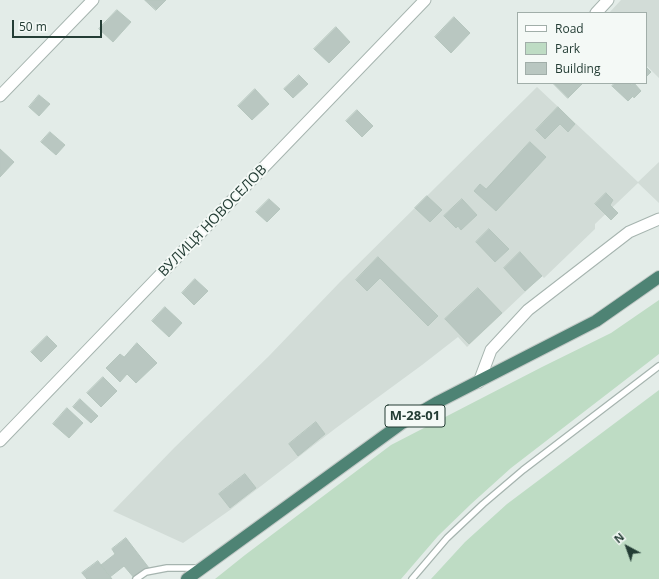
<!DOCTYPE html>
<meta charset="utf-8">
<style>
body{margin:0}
#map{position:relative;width:659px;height:579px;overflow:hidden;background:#e3ece8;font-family:"Open Sans",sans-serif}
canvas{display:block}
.legend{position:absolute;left:517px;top:12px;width:130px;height:72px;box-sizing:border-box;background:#f4f9f6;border:1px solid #a1aea9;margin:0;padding:5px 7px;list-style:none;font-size:12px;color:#243d35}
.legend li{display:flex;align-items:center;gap:8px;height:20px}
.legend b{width:20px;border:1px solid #a1aea9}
.north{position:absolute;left:607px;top:527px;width:40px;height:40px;-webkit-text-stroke:3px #f4f9f6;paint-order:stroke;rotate:319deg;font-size:11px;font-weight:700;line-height:16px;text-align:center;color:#243d35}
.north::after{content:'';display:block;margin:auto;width:14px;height:18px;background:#243d35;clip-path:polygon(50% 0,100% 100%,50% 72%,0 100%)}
.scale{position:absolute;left:12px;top:20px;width:90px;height:18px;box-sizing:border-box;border:2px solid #243d35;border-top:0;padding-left:5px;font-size:12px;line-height:14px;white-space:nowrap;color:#243d35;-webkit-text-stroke:3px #f4f9f6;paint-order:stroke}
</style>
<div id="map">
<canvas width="659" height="579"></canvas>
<ul class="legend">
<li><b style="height:5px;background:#fff"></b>Road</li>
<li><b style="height:11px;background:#bedcc4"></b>Park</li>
<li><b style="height:11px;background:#b9c7c1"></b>Building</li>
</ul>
<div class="north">N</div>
<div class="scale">50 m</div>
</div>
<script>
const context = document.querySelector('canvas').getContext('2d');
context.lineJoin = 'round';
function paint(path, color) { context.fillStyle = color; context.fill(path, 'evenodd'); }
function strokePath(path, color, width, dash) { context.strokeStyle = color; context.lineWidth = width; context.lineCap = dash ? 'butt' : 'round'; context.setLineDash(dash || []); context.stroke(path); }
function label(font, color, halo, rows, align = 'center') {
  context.font = font + ' "Open Sans",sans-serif'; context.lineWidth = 4; context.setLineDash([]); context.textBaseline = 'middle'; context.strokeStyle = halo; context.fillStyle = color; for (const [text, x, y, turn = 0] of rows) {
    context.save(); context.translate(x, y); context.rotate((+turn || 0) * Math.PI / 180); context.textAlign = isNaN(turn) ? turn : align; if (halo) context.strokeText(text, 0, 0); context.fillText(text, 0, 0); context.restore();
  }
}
paint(new Path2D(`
 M621 0H659V78L646 65V13H609Z
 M537 87 638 182 659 162V203L638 183 595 224V229L544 278 542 276 467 347 458 337 422 365 336 428 230 510 183 543 113 511 175 447 268 357 340 282Z`), '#d2dcd7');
paint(new Path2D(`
 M659 300V354L511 468 471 504 438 536 401 579H215L245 555 391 445 542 367 611 333Z
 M659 390V579H431L465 542 507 504Z`), '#bedcc4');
const building = new Path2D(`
 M145 0H166L156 10Z
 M117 10 131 22 113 42 99 29Z
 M454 17 470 33 451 53 435 37Z
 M336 27 350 42 329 63 314 49Z
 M646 67 651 72 646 77Z
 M299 75 308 84 293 98 284 89Z
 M553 83H583L568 98Z
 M615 83H629L631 85 634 83 641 91 634 98 633 96 628 101 612 86Z
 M255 89 269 104 252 120 238 106Z
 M39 95 50 104 39 116 29 107Z
 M558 107 575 124 568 132 560 124 545 139 536 130Z
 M357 110 373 126 362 137 346 121Z
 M50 132 65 145 56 155 41 142Z
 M530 142 546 157 496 211 474 191 480 184 486 189Z
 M0 149 14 162 0 177Z
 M606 193 613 200 610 205 618 213 611 220 595 204Z
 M427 196 442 210 430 222 415 208Z
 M269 199 280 209 267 222 256 212Z
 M462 199 477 215 461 230 458 226 456 228 444 216Z
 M489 229 509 249 495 262 476 242Z
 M520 252 542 276 525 291 504 268Z
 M378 257 438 316 428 326 380 278 367 291 356 280Z
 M195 279 208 291 194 305 182 293Z
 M478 288 502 313 469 344 445 319Z
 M165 307 182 323 169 337 152 321Z
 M47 336 57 346 41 362 31 352Z
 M137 343 157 363 136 383 127 374 120 382 106 368 120 354 124 357Z
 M103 377 117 391 101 407 87 393Z
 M80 399 98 416 91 423 73 407Z
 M67 408 83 423 69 438 53 424Z
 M316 422 325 434 298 456 289 444Z
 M245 474 256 488 230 508 219 494Z
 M126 538 149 568 135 579 124 566 110 577 101 565 115 554 112 549Z
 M98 561 101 565 112 579H87L82 573Z`);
paint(building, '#b9c7c1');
strokePath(building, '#b6c6be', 1);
const service = new Path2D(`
 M136 579 146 572 167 568H198
 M412 579 447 538 483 504 523 470 659 366`);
const minor = new Path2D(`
 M596 13 608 0
 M0 96 93 0
 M479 382 491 350 528 310 629 232 659 219
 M0 441 425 0`);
const trunk = new Path2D(`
 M187 579 402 423 438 402 596 321 659 277`);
strokePath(service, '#a6b4af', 8);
strokePath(minor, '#a6b4af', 13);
strokePath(trunk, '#c2c9c6', 14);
strokePath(service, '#fff', 5.5);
strokePath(minor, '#fff', 11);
strokePath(trunk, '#4e8374', 12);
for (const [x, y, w] of [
 [415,416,60]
]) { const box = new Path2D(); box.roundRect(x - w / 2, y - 11, w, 22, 3); context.fillStyle = '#f4f9f6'; context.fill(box); strokePath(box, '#243d35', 1); }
label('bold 13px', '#243d35', null, [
 ["М-28-01",415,416]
]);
label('14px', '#243d35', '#f4f9f6', [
 ["ВУЛИЦЯ НОВОСЕЛОВ",213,221,-46]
]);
</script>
